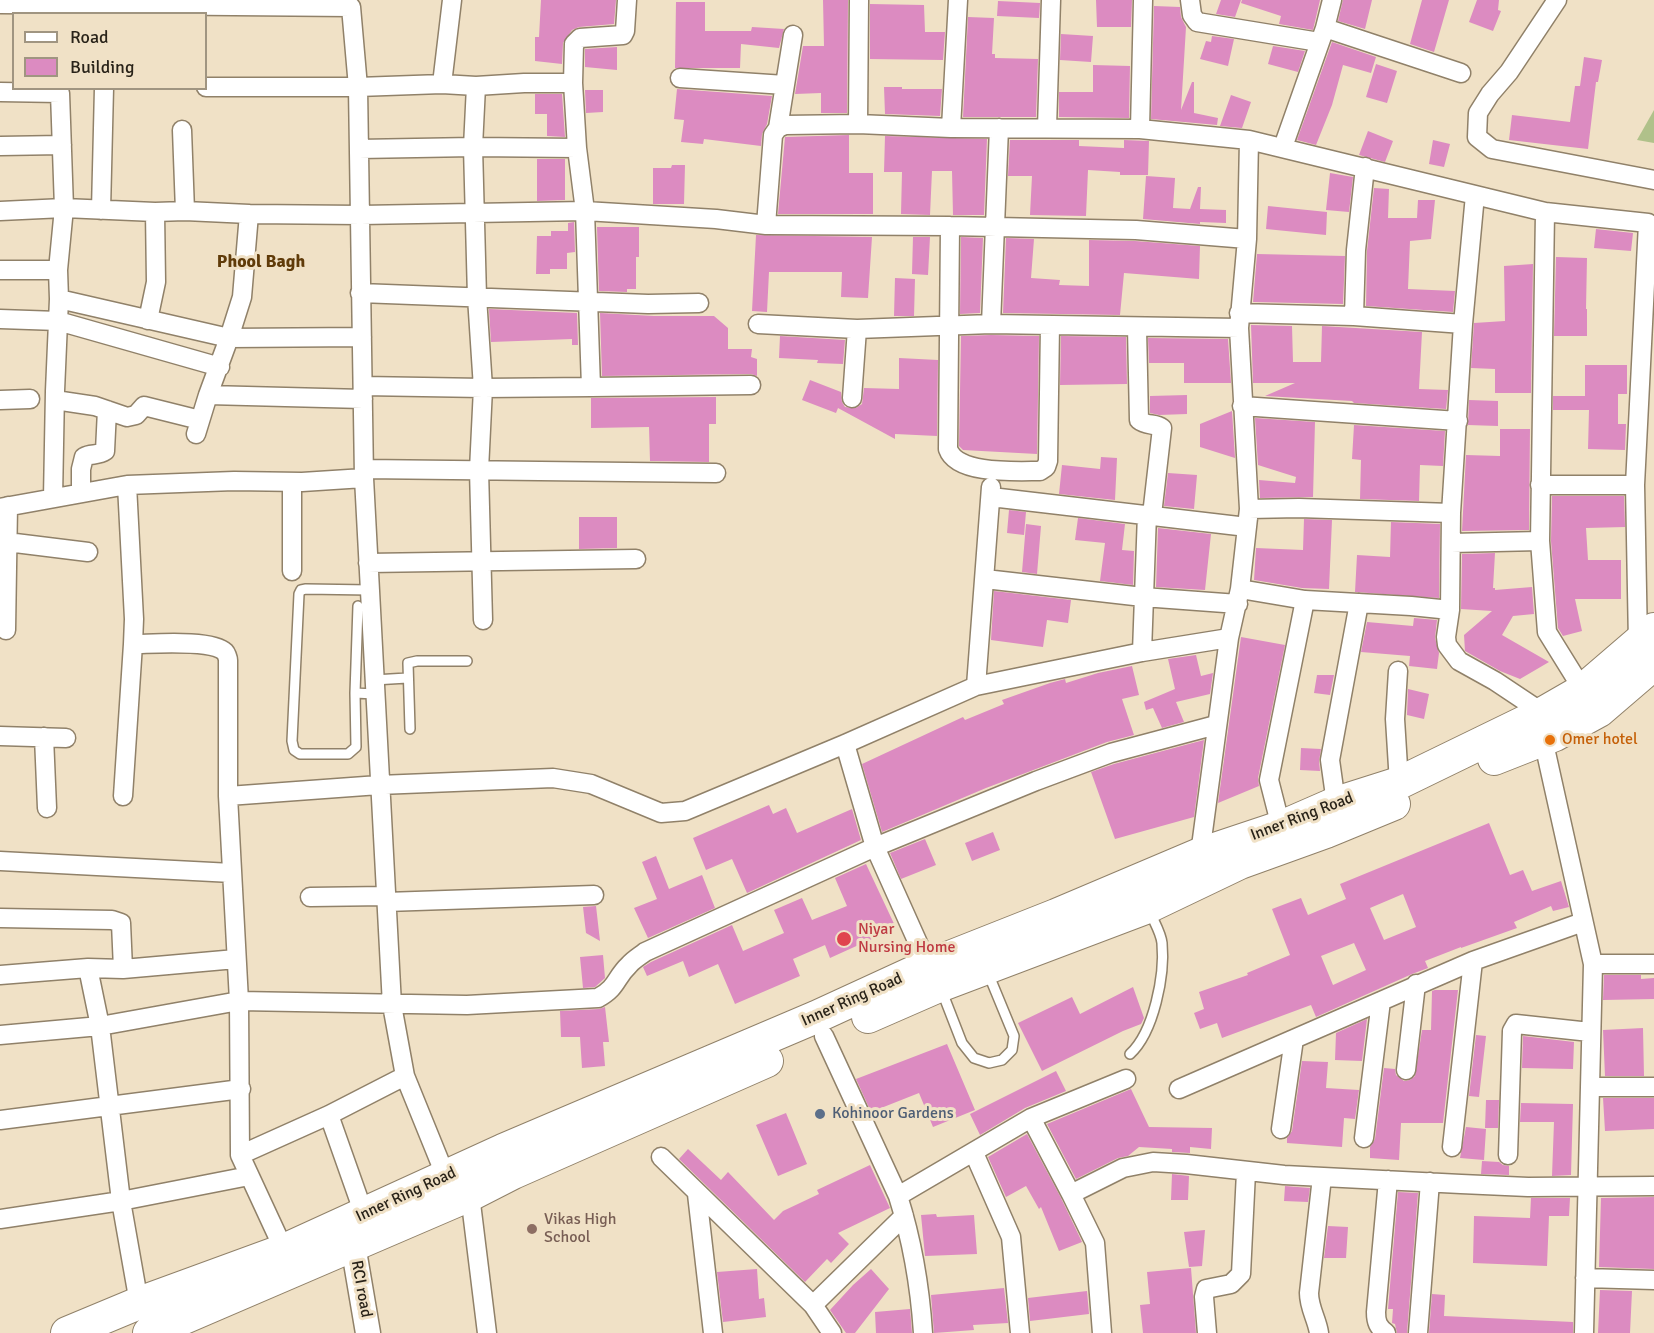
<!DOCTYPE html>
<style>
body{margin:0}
#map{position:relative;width:1654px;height:1333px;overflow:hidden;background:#f0e1c6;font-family:Signika,sans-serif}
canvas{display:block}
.legend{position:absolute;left:12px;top:12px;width:195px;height:78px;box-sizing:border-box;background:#f0e1c6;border:2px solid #a09581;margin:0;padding:8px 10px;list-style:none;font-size:18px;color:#292319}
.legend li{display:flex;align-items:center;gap:12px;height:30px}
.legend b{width:30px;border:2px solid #a09581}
</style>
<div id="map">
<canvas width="1654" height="1333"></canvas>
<ul class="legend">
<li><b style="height:8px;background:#fff"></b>Road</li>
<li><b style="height:16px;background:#dc8bc1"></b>Building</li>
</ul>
</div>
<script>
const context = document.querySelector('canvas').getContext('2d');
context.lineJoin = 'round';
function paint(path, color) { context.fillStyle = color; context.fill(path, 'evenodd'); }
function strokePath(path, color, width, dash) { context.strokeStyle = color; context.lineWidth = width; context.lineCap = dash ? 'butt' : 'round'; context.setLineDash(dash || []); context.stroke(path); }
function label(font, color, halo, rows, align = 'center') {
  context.font = font + ' Signika,sans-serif'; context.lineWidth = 6; context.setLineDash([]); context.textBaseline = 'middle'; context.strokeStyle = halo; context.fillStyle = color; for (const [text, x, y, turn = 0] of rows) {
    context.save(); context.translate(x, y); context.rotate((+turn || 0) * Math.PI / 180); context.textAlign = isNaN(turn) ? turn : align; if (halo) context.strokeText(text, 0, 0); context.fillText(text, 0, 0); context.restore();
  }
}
paint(new Path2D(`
 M1654 110V143L1637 140Z`), '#b0c18a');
paint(new Path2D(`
 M541 0H616L614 24 579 27 572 30 563 43 562 64 535 61V37H539Z
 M823 0H848L847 113H821V93L795 94 803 46H824Z
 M1096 0H1132L1131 27H1097Z
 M1221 0H1241L1235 17 1216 14Z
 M1242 0H1320L1313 30 1279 24 1281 16 1241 3Z
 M1343 0H1372L1365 29 1338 21Z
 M1422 0H1449L1434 52 1410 44Z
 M1477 0H1499L1498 10 1501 11 1493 31 1469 22Z
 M998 1 1040 3 1039 18 997 16Z
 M676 2H705V31H751L752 27 784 29 779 48 741 44 740 68H675Z
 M870 4 924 5 925 32H945L943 60 870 59Z
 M1154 6 1180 7 1181 17 1186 27 1181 110 1192 82H1194V113L1218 118 1217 125 1151 119Z
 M968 17 994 18 992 54H995V58L1038 59 1036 117H963Z
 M1061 34 1093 36 1091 62 1060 60Z
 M1212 36 1234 39 1228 66 1200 59 1206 41 1211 42Z
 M1332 42 1376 57 1371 73 1343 65 1332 105 1316 145 1297 140Z
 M1273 46 1305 51 1298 72 1268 64Z
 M617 47V70L585 67V49Z
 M1584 57 1602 60 1598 82H1596L1588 149 1509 140 1512 115 1570 122 1575 86H1580Z
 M1376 64 1397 71 1387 103 1366 97Z
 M1093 65 1130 66 1129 118 1059 117V92H1093Z
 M884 87H902V89H942L940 116 885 114Z
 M677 89 772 96 767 124 762 134 761 146 704 139 703 144 681 142 684 120 674 119Z
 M585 90H603V112L586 113Z
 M535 94H562L565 137 547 136V114H535Z
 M1231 95 1251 102 1242 128 1220 126Z
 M1368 131 1393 141 1385 162 1359 155Z
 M849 135V173H873V214H778L785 137Z
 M885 136 987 139 984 215H953L952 171H932L930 215 901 214 902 172H884Z
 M1010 140H1079V146L1124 148V140L1149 141 1148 175H1120V172L1088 170 1086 216 1030 215 1032 176H1008Z
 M1433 140 1450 144 1444 167 1429 164Z
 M537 159H565V200L537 201Z
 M672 165H685L684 204H653V168H671Z
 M1330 173 1353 177 1349 212 1326 210Z
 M1146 176 1175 178 1173 208 1190 209 1198 187H1201L1200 209 1226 210V223L1200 222V224L1143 219Z
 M1374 188 1389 189 1388 218H1417L1418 200H1435L1431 239 1410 241 1408 289 1455 291 1453 312 1366 306 1367 251Z
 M1268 206 1327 212 1326 235 1266 229Z
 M574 222 575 252 567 253V269H550V274H536L537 236H551V231H568V223Z
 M597 227H639V257H636V289H627V292L599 291Z
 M1596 229 1633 233 1631 251 1594 248Z
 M756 235 872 237 868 298 841 297 842 272H769L767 312 752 311Z
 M913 237H930L928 275 912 274Z
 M961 237 983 238 980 313 960 314Z
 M1006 238 1034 239 1031 278 1060 280 1059 285 1089 286V240L1135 241 1200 246 1199 279 1124 273 1120 315 1003 313Z
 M1257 254 1345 256 1343 304 1253 302Z
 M1556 257 1587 258 1586 309H1587V336H1554Z
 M1533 264 1531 393H1495V369L1471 368 1474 323 1505 321 1504 266Z
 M895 278 915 279 914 316H894Z
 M489 309 577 313 578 345H572V339L491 342Z
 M600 313 654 316H714L728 328V349H752L751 357 757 359V376L751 374 602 376Z
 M1251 325 1292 326 1293 362H1321L1322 326 1422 332 1419 389 1448 390 1446 409 1354 403 1352 401 1265 396 1295 383H1253Z
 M991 335 1039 336 1037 454 963 450 959 446 961 336Z
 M780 336 845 340 843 364 817 363 818 360 779 358Z
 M1061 336 1126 337 1127 384 1060 385Z
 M1148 338 1228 339 1231 383H1184V363H1149Z
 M899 358 938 360 937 436 895 434V439L838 408 836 413 802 400 810 380 841 392 842 402 845 407 856 408 862 404 864 388 899 389Z
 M1585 365H1627V394H1618V424H1626L1625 450 1588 449 1589 410H1553V396H1585Z
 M1187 395V414L1159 415 1150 413V396Z
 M716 397V424H709V462L650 461 649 427 591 428V398Z
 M1469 400 1498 401V426L1468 425Z
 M1232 411 1235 458 1200 447V424Z
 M1255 418 1315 422 1313 497 1260 498 1259 480 1295 483 1296 477 1258 465Z
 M1354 425 1445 431 1443 466 1420 465 1419 501 1360 499 1361 460 1352 459Z
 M1500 429H1530L1529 530 1462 531 1466 455 1500 456Z
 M1101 457 1117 458 1115 500 1059 494 1062 465 1100 469Z
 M1168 473 1197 475 1194 509 1164 506Z
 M1552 496H1624L1625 527 1586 528 1588 560H1621V599H1575L1582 631 1563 636 1558 628 1551 541Z
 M1009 510 1026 512 1024 535 1007 533Z
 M579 517H617V548L579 549Z
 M1078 518 1125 524 1122 550 1134 551 1133 585 1100 581 1105 543 1075 540Z
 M1304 519 1332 520 1329 589 1302 588 1254 580 1256 548 1303 550Z
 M1391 522 1440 524 1439 598 1355 592 1357 555 1390 557Z
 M1026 524 1041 526 1037 574 1022 572Z
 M1158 528 1211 534 1205 590 1156 587Z
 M1495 553 1493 588H1495V590L1532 587 1534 614 1513 616 1502 635 1549 662 1520 679 1500 671 1465 651 1464 635 1492 611 1461 609 1462 554Z
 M994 591 1071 600 1068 623 1047 620 1043 647 991 640Z
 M1414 618 1437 620 1435 638 1439 653 1437 669 1409 666 1410 656 1361 652 1367 622 1413 626Z
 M1241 637 1285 645 1258 778 1259 786 1218 803Z
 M1196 655 1201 676 1213 673 1210 694 1176 702 1184 722 1162 728 1153 708 1146 710 1144 702 1175 689 1168 659Z
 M1132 666 1139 695 1122 699 1134 735 1107 742 986 788 882 832 862 764 963 717 965 720 1004 704 1002 700 1050 683 1065 679 1066 683 1098 673Z
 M1317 675H1334L1330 695 1314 693Z
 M1408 689 1429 694 1424 719 1407 715Z
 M1204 740 1194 817 1115 839 1091 772 1114 764Z
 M1301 748 1321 749 1319 761 1320 771 1300 770Z
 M769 805 773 814 786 808 797 833 852 809 861 840 747 893 732 859 706 870 693 838Z
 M1489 823 1510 875 1523 870 1532 891 1561 881 1569 907 1553 911 1551 906 1514 922 1517 928 1461 948V947L1425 961 1428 968 1412 974 1316 1017 1311 1005 1222 1038 1217 1023 1200 1029 1194 1013 1204 1009 1199 992 1248 975 1247 973 1290 955 1272 909 1301 898 1308 915 1346 899 1340 884ZM1403 894 1416 927 1384 940 1370 908ZM1354 943 1366 970 1333 985 1321 956Z
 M993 832 1000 850 972 861 965 843Z
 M925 839 936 865 901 879 890 853Z
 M656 856 669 889 702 875 715 908 648 938 634 908 657 899 642 862Z
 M866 864 896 928 830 958 825 945 793 959 800 976 735 1004 718 964 689 977 683 961 647 976 643 967 651 962 732 925 743 951 784 933 774 910 802 898 812 920 847 906 835 878Z
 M596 906 600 941 586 933 583 907Z
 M603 955 605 978 595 987 583 988 580 957Z
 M1604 975H1641V979L1654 978V999L1603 1000Z
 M1133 987 1144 1018 1141 1024 1123 1031 1042 1071 1018 1023 1072 997 1080 1014Z
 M1435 990H1458L1443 1123H1401L1399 1160 1370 1158V1147L1375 1139 1384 1068 1395 1069 1396 1075 1404 1081 1410 1080 1415 1076 1422 1030H1431L1432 991Z
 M605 1007 609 1042H603L605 1066 582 1068 580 1037H561L560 1011 599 1009Z
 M1367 1019 1362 1061 1335 1060 1336 1033Z
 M1643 1028 1644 1076H1605L1603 1030Z
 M1476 1035 1486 1036 1479 1097 1469 1096Z
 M1523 1036 1574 1042 1573 1069 1522 1068Z
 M947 1044 975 1110 933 1127 919 1093 871 1112 856 1079Z
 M1302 1061 1328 1062 1326 1088 1359 1090 1355 1119 1344 1118 1342 1147 1287 1143V1138L1292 1131Z
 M1056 1071 1066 1091 1025 1108 980 1135 970 1114Z
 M1131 1089 1149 1127 1212 1128 1211 1149 1190 1147V1153L1172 1152V1149L1139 1147 1128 1156 1118 1158 1076 1179 1047 1124Z
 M1603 1098H1654V1129L1605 1131Z
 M1486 1100H1499L1498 1128H1485Z
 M1521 1103 1573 1104 1571 1175 1552 1176 1554 1122H1520Z
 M786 1113 807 1164 778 1176 756 1125Z
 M1466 1127 1486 1129 1484 1160 1460 1158Z
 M1027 1134 1061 1198 1082 1242 1059 1251 1041 1207 1039 1209 1026 1186 1006 1197 988 1157Z
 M688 1149 721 1180 728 1172 774 1220 783 1211 819 1194 817 1190 870 1165 890 1208 838 1233 849 1244 831 1263 827 1259 805 1282 679 1159Z
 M1482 1161 1499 1162 1503 1165 1509 1166V1175L1481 1174Z
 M1172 1174 1189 1176 1188 1200H1171Z
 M1285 1186 1310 1188 1308 1202 1284 1201Z
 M1398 1192 1418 1193 1407 1333H1397L1395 1324 1392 1323 1393 1309H1388Z
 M1654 1197V1269L1599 1267 1601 1198Z
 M1531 1198H1570L1569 1216H1549L1547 1266 1473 1263 1474 1216 1530 1218Z
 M936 1214 937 1217 974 1215 977 1254 925 1256 921 1215Z
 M1328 1226 1348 1227 1346 1258H1324Z
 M1205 1230 1202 1266 1189 1267 1184 1232Z
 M1191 1268 1196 1333H1143L1140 1305 1150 1304 1147 1272Z
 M757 1269 759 1299 764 1298 766 1317 723 1322 717 1272Z
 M871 1269 889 1289 855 1333H846L830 1310 853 1285Z
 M1004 1288 1008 1323 973 1325 974 1330 934 1333 931 1295Z
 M1600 1290 1632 1291 1630 1333H1598Z
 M1087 1291 1089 1314 1030 1321 1028 1298Z
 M1432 1294 1445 1295 1444 1316 1573 1322V1333H1429Z
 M910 1309 912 1333H876L875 1312Z`), '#dc8bc1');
const service = new Path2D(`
 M370 590 306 589 301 590 299 594 292 741 294 750 300 754H348L356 747 355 693 375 694
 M374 680 407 678
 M355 693 358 606
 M410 729 408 663 417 661H467
 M941 989 962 1043 974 1058 989 1063 1002 1060 1012 1050 1014 1036 988 973
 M1130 1054C1154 1032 1165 975 1162 943 1161 933 1154 922 1150 912`);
const minor = new Path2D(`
 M1190 0 1192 15 1197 22 1319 42
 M1557 0 1509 72 1490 94 1478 113 1477 137 1492 149 1654 180
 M0 4 351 7 358 87 364 478 392 1005 405 1076 446 1177
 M1325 28 1461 73
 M680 78 785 85
 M442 84 452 0
 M476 86 473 147 477 297 483 388 479 470 483 620
 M206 87H358L442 84 476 86 524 83H573
 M0 92 60 93 64 208 58 270 59 299 55 391 53 498
 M858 124 859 0
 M778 128 793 35
 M951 128 958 0
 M1047 128 1051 0
 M1140 129 1143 0
 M182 130 185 211
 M0 146 62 145
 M1283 147 1325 28 1332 0
 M359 149 473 147 577 148
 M1475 195 1463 324 1451 513 1450 610 1446 637 1447 645 1459 661 1495 681 1543 713
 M101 210 104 88
 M0 211 64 208 155 212 185 211 249 214 361 215 585 211 716 219 766 225 950 226 1136 230 1247 239
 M1545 212 1540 541 1547 632 1583 690
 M766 225 773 135 778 128 785 125 858 124 951 128 1140 129 1249 140 1545 212 1648 223 1635 485 1638 643
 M950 226 948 449C957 475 1017 471 1040 471L1046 467 1048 461 1050 325
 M0 270H58
 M360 293 648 304 699 303
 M59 299 229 338 242 297 249 214
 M1239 313 1354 316 1463 324
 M1354 316 1356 250 1365 167
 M0 319 58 321 220 367
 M148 320 156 282 155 212
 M758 324 857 329 991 324 1239 328
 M991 324 999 128
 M1137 328 1139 420C1146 426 1155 423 1162 428L1152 515
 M363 386 483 388 591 387 585 211 577 148 573 83 574 44 580 38 623 35 625 31 627 0
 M591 387 751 385
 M208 395 363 399
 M852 398 857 329
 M0 400 30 399
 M55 400 95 406 127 417 136 415 144 406 200 420
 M1242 406 1458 421
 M196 434 208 395 229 338 362 337
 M364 469 716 473
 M292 482V571
 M127 485 234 481 302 482 364 478
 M1540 485H1635
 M81 493V469L84 457C91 453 98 456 105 451L107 410
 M991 497 1247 527
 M0 508 127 485 134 619 133 644C151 644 212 639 225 652 226 653 228 658 228 660V796L239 1001 240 1155 284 1250
 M1249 509 1299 508 1451 513
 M7 542 88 552
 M1451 543 1540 541
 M368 563 636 559
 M985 579 1143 597 1238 604
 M1240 589 1305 600 1411 606 1450 610
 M6 630 8 506
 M1142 652 1147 514
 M1398 671 1395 719 1399 783
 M976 686 991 487
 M0 736 66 738
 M44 737 47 808
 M1543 739 1593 964 1584 1333
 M845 744 875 847 931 972
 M123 796 133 644
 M228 796 379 785 553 778 591 784 661 813 685 811 845 744 976 686 1142 652 1229 638
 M1336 803 1330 760 1359 603
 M1281 827 1269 780 1305 600
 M1200 854 1229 638 1240 589 1249 509 1239 328 1247 239 1249 140
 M0 861 232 873
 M310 897 386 896
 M386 902 594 895
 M0 918 112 920 121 923 123 969
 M1593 964H1654
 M88 968 100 1026 121 1201 139 1303
 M0 975 88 968 123 969 236 959
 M0 1035 100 1026 239 1001 467 1005 598 998C618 987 615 978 629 965 633 960 640 956 645 952L875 847 1036 781 1111 753 1216 725
 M824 1036 898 1196 1031 1118 1126 1079
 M1406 1070 1416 984
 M1590 1087H1654
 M1179 1089 1473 961 1583 922
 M329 1115 364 1214
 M1031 1118 1071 1194 1095 1243 1102 1333
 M0 1120 241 1089
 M1281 1129 1294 1039
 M1364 1138 1381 1001
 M1452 1147 1473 961
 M974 1153 1011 1237 1020 1333
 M240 1155 329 1115 405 1076
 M1508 1155 1512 1031 1516 1024 1590 1032
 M661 1157 813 1305 832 1333
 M697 1194 713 1333
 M1071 1194 1123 1168 1153 1162 1186 1164 1284 1175 1461 1184 1528 1187 1654 1186
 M470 1195 487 1333
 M898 1196C912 1240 920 1287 923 1333
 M0 1219 121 1201 249 1176
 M1585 1278 1654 1280
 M813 1305 904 1216
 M1207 1333 1204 1297 1206 1289 1231 1284 1241 1274 1246 1172
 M1319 1333C1317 1319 1309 1308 1309 1293L1322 1177
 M1386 1333C1378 1327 1376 1322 1376 1312L1388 1180
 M1418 1333 1430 1182`);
const tertiary = new Path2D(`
 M353 1245 368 1333`);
const trunk = new Path2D(`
 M1494 759 1555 735 1599 711 1654 664
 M868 1017 939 986 1148 907 1240 863 1326 832 1394 804
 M67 1333 139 1303 284 1250 503 1150 816 1017 927 966 1056 915 1200 854 1281 827 1336 803 1399 783 1543 713 1583 690 1654 629
 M149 1333 470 1195 513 1173 767 1061`);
strokePath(service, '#908169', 12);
strokePath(minor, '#908169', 21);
strokePath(tertiary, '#908169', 27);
strokePath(trunk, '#908169', 34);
strokePath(service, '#fff', 9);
strokePath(minor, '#fff', 18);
strokePath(tertiary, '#fff', 24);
strokePath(trunk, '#fff', 32);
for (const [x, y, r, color] of [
 [1550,740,6,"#e8710a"],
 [844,939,8,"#e0444e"],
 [820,1114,6,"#5c6f8a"],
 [532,1229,6,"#8d6e63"]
]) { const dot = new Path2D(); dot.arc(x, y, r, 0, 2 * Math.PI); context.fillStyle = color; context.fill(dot); strokePath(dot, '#f0e1c6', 2); }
label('16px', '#c56008', '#f0e1c6', [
 ["Omer hotel",1562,740]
], 'left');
label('16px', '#292319', '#f0e1c6', [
 ["Inner Ring Road",1302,817,-21],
 ["Inner Ring Road",852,1000,-24],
 ["Inner Ring Road",406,1195,-25],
 ["RCI road",361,1289,80]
]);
label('16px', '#be3a42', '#f0e1c6', [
 ["Niyar",858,930],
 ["Nursing Home",858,948]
], 'left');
label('16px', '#4e5e75', '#f0e1c6', [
 ["Kohinoor Gardens",832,1114]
], 'left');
label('16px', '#785e54', '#f0e1c6', [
 ["Vikas High",544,1220],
 ["School",544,1238]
], 'left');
label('bold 18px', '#603b09', '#f0e1c6', [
 ["Phool Bagh",261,262]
]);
</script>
